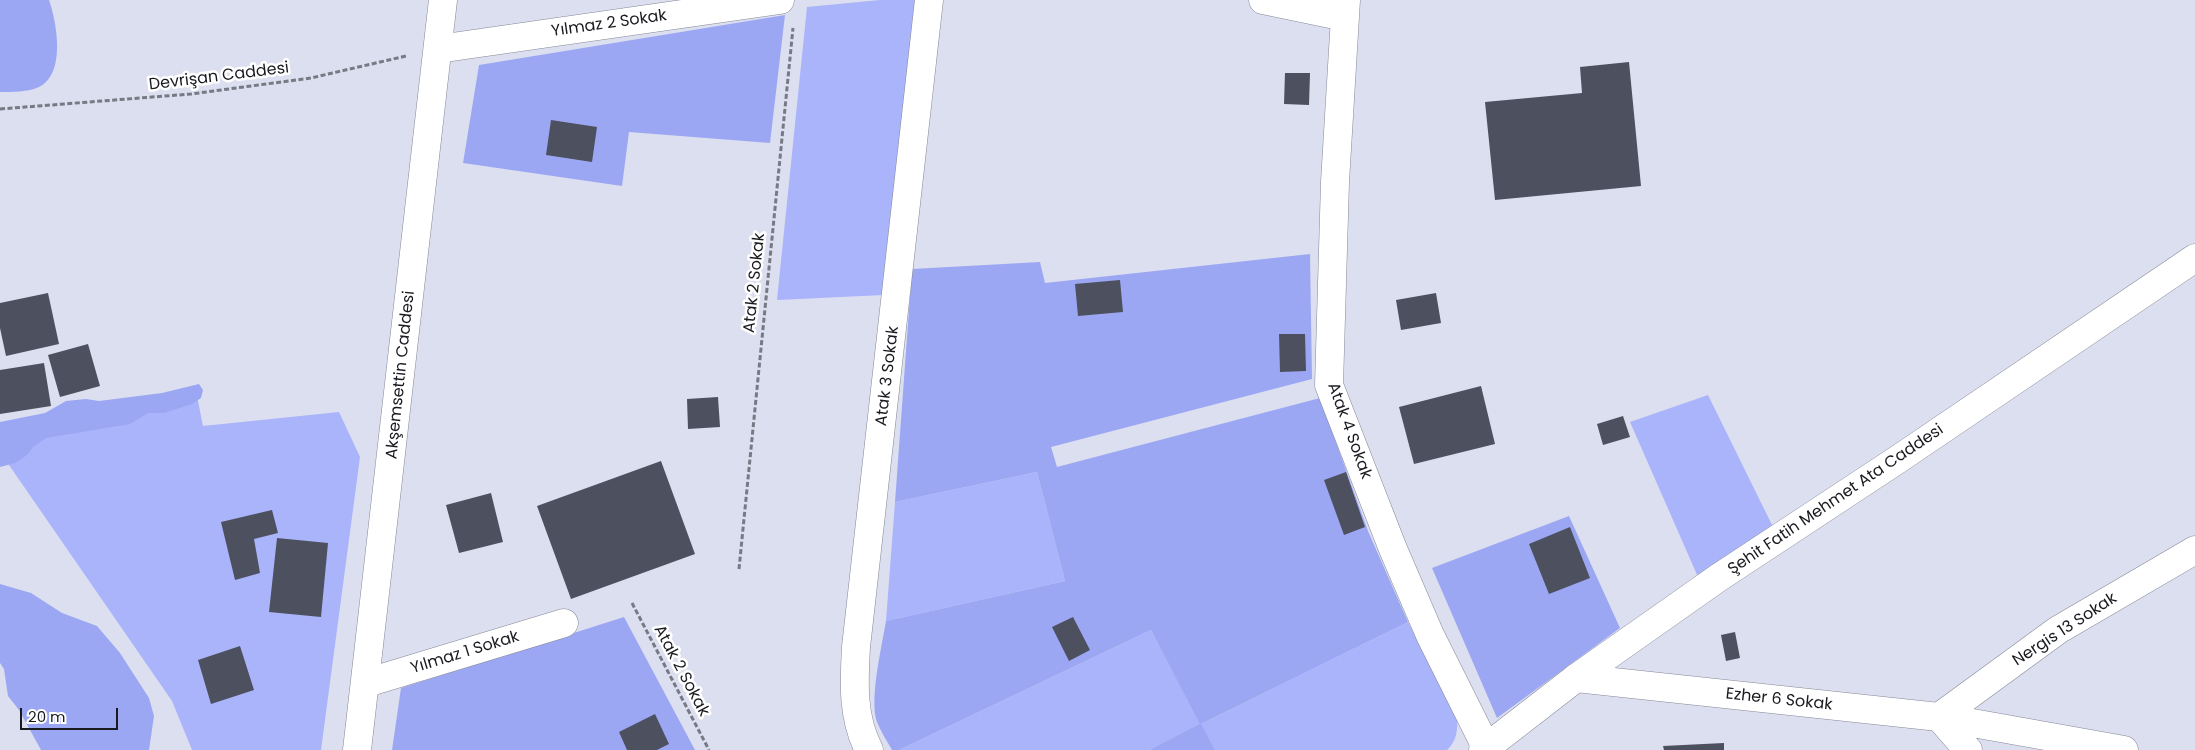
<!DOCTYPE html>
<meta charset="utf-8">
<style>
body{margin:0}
#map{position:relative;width:2195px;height:750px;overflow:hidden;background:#dcdfef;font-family:Poppins,sans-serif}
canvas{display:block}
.scale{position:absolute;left:20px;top:708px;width:98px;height:22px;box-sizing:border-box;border:2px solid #191a1f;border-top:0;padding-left:6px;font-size:15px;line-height:18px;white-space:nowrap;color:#191a1f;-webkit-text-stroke:4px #fff;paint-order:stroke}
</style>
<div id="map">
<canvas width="2195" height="750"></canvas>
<div class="scale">20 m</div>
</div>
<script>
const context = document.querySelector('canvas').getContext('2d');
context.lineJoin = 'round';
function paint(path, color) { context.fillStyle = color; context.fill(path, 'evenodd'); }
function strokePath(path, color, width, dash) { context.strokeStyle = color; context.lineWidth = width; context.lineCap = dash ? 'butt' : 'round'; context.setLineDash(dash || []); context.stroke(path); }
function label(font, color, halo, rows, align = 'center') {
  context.font = font + ' Poppins,sans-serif'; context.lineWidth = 5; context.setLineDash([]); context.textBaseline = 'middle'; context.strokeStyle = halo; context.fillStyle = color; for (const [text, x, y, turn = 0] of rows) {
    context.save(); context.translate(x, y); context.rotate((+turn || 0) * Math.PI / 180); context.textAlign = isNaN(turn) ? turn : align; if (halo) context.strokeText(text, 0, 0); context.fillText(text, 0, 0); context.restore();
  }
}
paint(new Path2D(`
 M880 0H920L884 295 777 300 807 7Z
 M1708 395 1774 529 1698 577 1630 422Z
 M197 396 203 426 339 412 360 457 321 750H192L172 701 0 452V433Z
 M1037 472 1065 581 886 621 895 502Z
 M1408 622 1457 716C1458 729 1457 741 1447 750H1215L1200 725 1149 750H899L1151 630 1201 724Z`), '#a9b4fa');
paint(new Path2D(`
 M0 0H49C57 23 66 74 39 87 28 92 12 92 0 92Z
 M785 15 770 143 629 132 622 186 463 163 479 65Z
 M1310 254 1312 379 1051 447 1057 467 1320 398 1368 531 1408 622 1201 724 1215 750H1149L1200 724 1151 630 899 750H892C887 741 881 732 877 722 869 700 882 645 886 621L1065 581 1037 472 895 502 912 269 1040 262 1045 283Z
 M199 384 203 390 201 398 192 404 164 413H148L130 424 46 438 33 447 27 455 15 463 0 467V422L45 413 66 401 86 399 99 401 162 393Z
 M1569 516 1620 628 1497 718 1432 568Z
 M0 584 31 593 62 613 97 626 120 653 149 698 154 716 149 750H41L19 710 8 696 4 669 0 663Z
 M624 617 695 750H392L401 688Z`), '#9ca7f4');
paint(new Path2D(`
 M1629 62 1641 186 1495 200 1485 102 1582 93 1580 67Z
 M1285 73H1310L1309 105 1284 104Z
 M551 120 597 127 592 162 546 155Z
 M1120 280 1123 312 1078 316 1075 284Z
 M48 293 59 344 6 356 0 328V303Z
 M1436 293 1441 323 1401 330 1396 300Z
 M1279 334H1305L1306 371 1280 372Z
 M88 344 100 386 60 397 48 355Z
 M44 363 51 406 0 414V370Z
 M1481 386 1495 444 1414 464 1399 407Z
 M718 397 720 427 688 429 687 399Z
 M1623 416 1630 437 1603 445 1597 424Z
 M661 461 695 554 571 599 537 506Z
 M1346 472 1365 527 1344 535 1324 480Z
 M491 493 503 542 459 553 446 505Z
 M272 510 278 533 254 539 260 573 235 580 221 522Z
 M1570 527 1590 578 1549 594 1529 544Z
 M277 538 328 543 321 617 269 612Z
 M1073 617 1090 650 1069 661 1052 627Z
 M1735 632 1740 658 1726 661 1721 635Z
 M240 646 254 690 211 704 198 660Z
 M655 714 669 744 657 750H627L619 732Z
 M1724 743V750H1664L1663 746Z`), '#4d505e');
const minor = new Path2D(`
 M1263 0 1345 17
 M1346 0 1335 182 1329 385 1393 549 1430 635 1486 747
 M438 49 780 0
 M1576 678 1939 717 1968 750
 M366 683 564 623
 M1939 717 2058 630 2195 550
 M1939 717 2124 750
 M869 750C852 717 854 683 856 647L929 0`);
const tertiary = new Path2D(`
 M357 750 443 0`);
const secondary = new Path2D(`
 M1483 750 1576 678 1718 578 1897 460 2195 258`);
strokePath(minor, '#858897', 29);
strokePath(tertiary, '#858897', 29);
strokePath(secondary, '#858897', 29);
strokePath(new Path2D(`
 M0 109 191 94 311 78 406 56
 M739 569 793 28
 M632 603 709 750`), '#777984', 3, [5, 2.5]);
strokePath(minor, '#fff', 28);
strokePath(tertiary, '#fff', 28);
strokePath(secondary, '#fff', 28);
label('16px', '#191a1f', '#fff', [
 ["Yılmaz 2 Sokak",609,24,-8],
 ["Devrişan Caddesi",219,77,-7],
 ["Atak 2 Sokak",755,283,-84],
 ["Akşemsettin Caddesi",401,375,-84],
 ["Atak 3 Sokak",888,376,-83],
 ["Atak 4 Sokak",1349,431,70],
 ["Şehit Fatih Mehmet Ata Caddesi",1836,500,-34],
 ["Nergis 13 Sokak",2065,630,-33],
 ["Yılmaz 1 Sokak",465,653,-17],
 ["Atak 2 Sokak",681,671,62],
 ["Ezher 6 Sokak",1779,700,6]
]);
</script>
